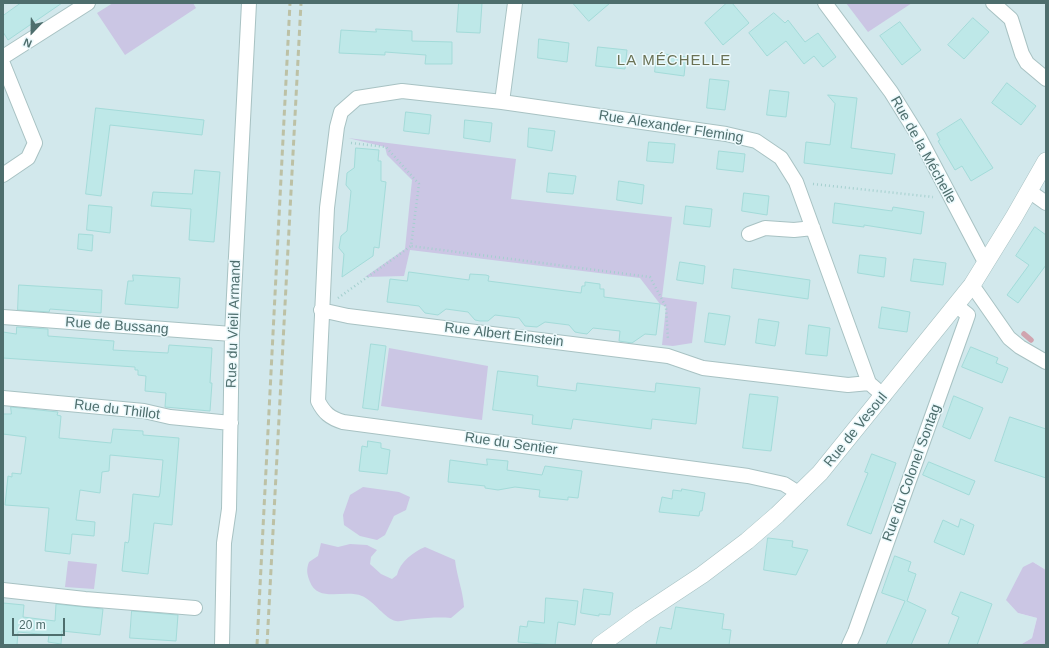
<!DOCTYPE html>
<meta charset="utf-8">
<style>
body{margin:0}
#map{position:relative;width:1049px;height:648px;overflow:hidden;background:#e5f5f9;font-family:Arial,sans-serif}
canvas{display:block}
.frame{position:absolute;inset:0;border:4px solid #4e6e6d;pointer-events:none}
.north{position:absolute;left:12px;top:12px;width:40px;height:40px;-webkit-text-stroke:3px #ebf9fc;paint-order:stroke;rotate:202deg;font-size:11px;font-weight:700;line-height:16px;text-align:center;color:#4e6e6d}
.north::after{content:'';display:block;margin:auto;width:14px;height:18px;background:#4e6e6d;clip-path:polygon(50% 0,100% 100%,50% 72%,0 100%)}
.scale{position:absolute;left:12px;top:618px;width:53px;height:18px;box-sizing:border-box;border:2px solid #4e6e6d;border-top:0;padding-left:5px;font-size:12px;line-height:14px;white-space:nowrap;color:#4e6e6d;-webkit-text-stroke:3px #ebf9fc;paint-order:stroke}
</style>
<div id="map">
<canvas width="1049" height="648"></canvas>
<div class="frame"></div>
<div class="north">N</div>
<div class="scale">20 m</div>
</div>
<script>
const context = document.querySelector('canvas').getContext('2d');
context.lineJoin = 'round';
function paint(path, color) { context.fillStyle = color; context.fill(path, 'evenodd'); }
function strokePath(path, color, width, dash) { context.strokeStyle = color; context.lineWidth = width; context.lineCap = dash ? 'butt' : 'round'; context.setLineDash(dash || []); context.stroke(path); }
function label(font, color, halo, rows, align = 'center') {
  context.font = font + ' Arial,sans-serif'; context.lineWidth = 3; context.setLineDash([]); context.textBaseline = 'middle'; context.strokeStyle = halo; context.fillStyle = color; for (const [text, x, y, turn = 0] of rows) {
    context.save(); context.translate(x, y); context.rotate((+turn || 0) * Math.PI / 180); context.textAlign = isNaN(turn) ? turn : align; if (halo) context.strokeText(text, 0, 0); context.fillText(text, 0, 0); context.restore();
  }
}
paint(new Path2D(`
 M3 3H1046V570L1033 562 1018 613 1037 618 1032 638 1020 645H3Z`), '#d2e8ec');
paint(new Path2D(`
 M113 3H193L196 8 125 55 97 13Z
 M846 3H912L868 32Z
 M348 138 516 159 511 199 672 217 662 297 697 302 692 343 673 346 662 345 666 307 660 304 640 278 410 250 404 276 365 277 405 249 412 180 387 155 385 147Z
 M389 348 488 366 482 420 381 406Z
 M363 487 399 492 410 497 406 510 394 516 385 535 377 540 360 536 344 525 343 515 350 495Z
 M321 543 338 547 350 544 367 545 377 550 371 557 370 564 381 574 392 579 397 575C400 562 413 552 425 547L455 560C457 577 463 591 464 607L451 618C439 617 427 618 415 619 409 619 402 622 396 621 385 619 374 601 362 596 345 589 318 603 310 582 307 574 306 570 309 562L318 556Z
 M68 561 97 564 94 589 65 587Z
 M1033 562 1046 570V645H1020L1032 638 1037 618 1018 613 1006 600 1023 567Z`), '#cbc6e4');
strokePath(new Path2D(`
 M1024 334 1031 340`), '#d0a4af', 5.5);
const building = new Path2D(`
 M21 3H62L8 40 3 32V16Z
 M459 3H482L480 33 457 32Z
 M573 3H610L589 21Z
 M727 3H732L749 23 723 45 705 23Z
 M774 13 785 23 788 20 805 42 818 33 836 57 823 67 814 56 804 64 786 41 767 56 749 33Z
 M973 18 989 32 964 59 948 45Z
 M900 22 921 50 902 65 880 36Z
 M376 29 412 31V41L452 42V64H425L426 55 385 52V55L339 53 341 30 376 32Z
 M539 39 569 43 567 62 538 58Z
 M598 47 627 50 625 69 596 66Z
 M657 53 686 57 684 76 655 72Z
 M710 79 729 81 725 110 707 108Z
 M1007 83 1036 106 1021 125 992 103Z
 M770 90 789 92 786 117 767 115Z
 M828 95 857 98 851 148 895 154 892 174 804 163 806 142 830 145 835 104Z
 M96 108 204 120 202 135 110 125 101 196 86 194Z
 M406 112 431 115 429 134 404 131Z
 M961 119 993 168 971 181 962 166 955 170 938 141 940 140 937 134Z
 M465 120 492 123 490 142 464 138Z
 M529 128 555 131 552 151 528 147Z
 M649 142 675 144 673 163 647 161Z
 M356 148 379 150 378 161H381V181L386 182 379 248 374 247 373 256 342 277 344 254 339 248 341 236 347 231 351 191 346 185 347 173 354 168Z
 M719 151 745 154 743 172 717 169Z
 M195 170 220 172 214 242 189 240 191 209 151 206 153 192 192 194Z
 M549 173 576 176 573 194 547 192Z
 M619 181 644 185 642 204 617 200Z
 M744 193 769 196 767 215 742 211Z
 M835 203 892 211 893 207 924 212 921 234 864 225V227L833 223Z
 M89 205 112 207 110 233 87 230Z
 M686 206 712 209 710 227 684 224Z
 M1035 227 1046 235V265L1018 303 1007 295 1029 265 1016 256Z
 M79 234 93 235 92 251 78 249Z
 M860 255 886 258 884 277 858 273Z
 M914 259 946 263 943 285 911 281Z
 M680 262 705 266 703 284 677 280Z
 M734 269 810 280 808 299 732 288Z
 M409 272 469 280 470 274 486 275 489 276 488 281 581 293 582 286H585V282L600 284V289H604V297L660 304 656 335 645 334 632 343 619 341 620 331 593 328 587 334 580 333 575 332 569 325 545 322 537 327 525 326 519 318 495 315 488 321H480L475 320 468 312 446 309 438 315 425 313 419 306 387 302 390 279 407 281Z
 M133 275 180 278 178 308 125 304 128 281H133Z
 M19 285 102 290 101 313 50 309 49 312 18 310Z
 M882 307 910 312 907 332 879 328Z
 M709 313 730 316 725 345 705 342Z
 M759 319 779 322 775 346 756 343Z
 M809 325 830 328 827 356 806 354Z
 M17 327 48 329V336L114 341 113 350 168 353 169 345 212 348 210 383H212L210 411 165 407 166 393 145 391 146 376 138 375V370H135V367L3 358V332L16 334Z
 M371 344 386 346 378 410 363 408Z
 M971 347 998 358 996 363 1008 368 1002 383 962 367Z
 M498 371 538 376 537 386 576 391 577 383 655 392 656 383 700 388 696 424 652 419 651 429 573 419 571 429 532 424 533 415 493 410Z
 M750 394 778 397 771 451 743 448Z
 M954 396 983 408 970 439 943 427Z
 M11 407 58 412 57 415 61 416 59 438 111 443 113 429 143 431V435L179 438 172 525 154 523 148 574 122 571 125 542 128 543 129 540 133 494 159 497 160 493 163 460 110 455 109 471 102 472 100 493 80 490 76 520 95 522 94 536 72 534 70 554 45 551 49 508 5 505 8 476 12 477V473L21 474 26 437 3 434V414H11Z
 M1010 417 1046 429V478L995 461Z
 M368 441 381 443V448L390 450 387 474 359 471 362 446 367 447Z
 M872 454 896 463 871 534 847 525 868 473 865 472Z
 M487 459 508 461 507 470 542 475 545 466 582 471 578 498 568 497V500L539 497 540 490 515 487 498 490 485 488V486L448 482 450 460 487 465Z
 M929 462 975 481 969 495 923 475Z
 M682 489 705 493 702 511H700L699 516 659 512 662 497 672 499 673 490 681 491Z
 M961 519 974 525 964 555 934 542 943 520 958 527Z
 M768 538 793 541 792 547 808 550 796 575 764 570Z
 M895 556 911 562 908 571 916 574 907 601 926 610 911 645H886L905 601 882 593Z
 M584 589 613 593 610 615 599 614V616L581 613Z
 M961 592 992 604 977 645H948L959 617 952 614Z
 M546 598 578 601 575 625 558 622 555 645 518 642 520 626 527 627 528 621 544 623Z
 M3 603 24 605 23 617 55 621 56 604 103 609 100 635 62 631 61 644 48 642 49 635 18 632 17 645H3Z
 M676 607 724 614 722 629 731 630 729 645H656L660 627 671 629Z
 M132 611 178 615 176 641 130 638Z`);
paint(building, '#bee8e8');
strokePath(building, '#a3dbd9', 1);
const minor = new Path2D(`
 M825 3 891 92 919 137 986 264
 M993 3 1011 19 1022 54 1027 63 1046 79
 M3 57 88 3
 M3 64 35 143 28 158 3 175
 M502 102 515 3
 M1029 191 1046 203
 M749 234 765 228 794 230 813 228
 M972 285 1009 338 1020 347 1046 362
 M321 310 348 316 668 356 703 368 848 385 869 383
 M3 317 232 334
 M3 398 144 411 170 417 231 423
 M800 494 784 484 748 476 343 422C330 418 324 413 318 401L327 208 337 127 341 112 357 98 402 91 502 102 726 134 756 141 781 158 796 182 869 383 884 396
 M3 590 85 599 195 608
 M222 645 224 543 229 509 232 334 249 3
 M849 645 855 632 966 321 968 315 957 306`);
const tertiary = new Path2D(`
 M600 645 640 616 702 575 747 541 777 515 820 473 972 285 1014 217 1046 161`);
strokePath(minor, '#a8c2c3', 16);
strokePath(tertiary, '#a8c2c3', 18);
strokePath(new Path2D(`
 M351 143 386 147 419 184 411 246 650 277 666 307 668 340
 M813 184 933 197
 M338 298 411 246`), '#a4cfce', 2.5, [1, 3]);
strokePath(minor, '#fff', 14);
strokePath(tertiary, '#fff', 17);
strokePath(new Path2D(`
 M257 645 290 3
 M267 645 301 3`), '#bdc1a5', 3, [6, 4]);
label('14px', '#4e6e6d', '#ebf9fc', [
 ["Rue Alexander Fleming",671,127,9],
 ["Rue de la Méchelle",923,150,61],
 ["Rue du Vieil Armand",234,324,-88],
 ["Rue de Bussang",117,326,4],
 ["Rue Albert Einstein",504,335,7],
 ["Rue du Thillot",117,410,7],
 ["Rue de Vesoul",856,430,-51],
 ["Rue du Sentier",511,444,8],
 ["Rue du Colonel Sontag",912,473,-70]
]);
context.letterSpacing = '1px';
label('15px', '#6a7154', '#ebf9fc', [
 ["LA MÉCHELLE",674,61]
]);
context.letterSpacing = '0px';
</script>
